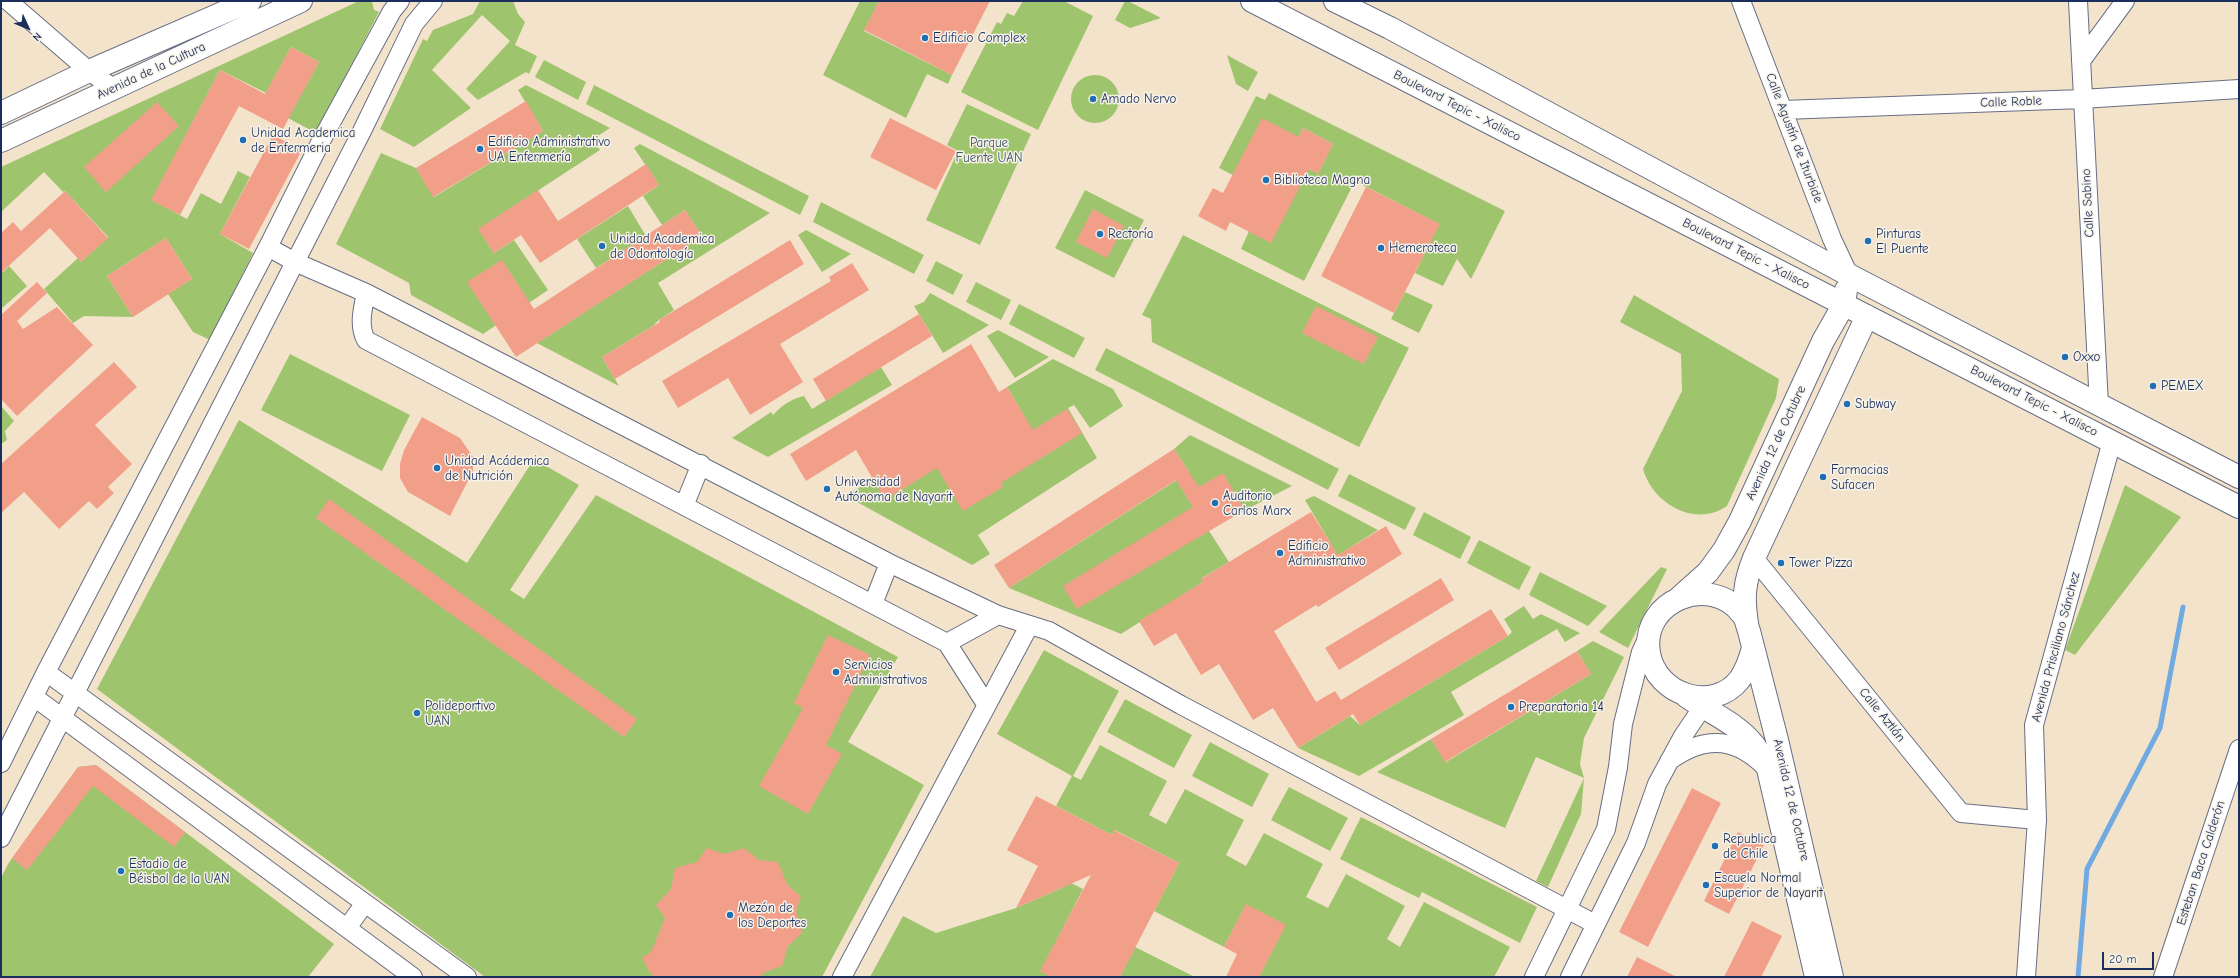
<!DOCTYPE html>
<meta charset="utf-8">
<style>
body{margin:0}
#map{position:relative;width:2240px;height:978px;overflow:hidden;background:#f4e3cb;font-family:"Comic Neue",sans-serif}
canvas{display:block}
.frame{position:absolute;inset:0;border:2px solid #1b2f5e;pointer-events:none}
.north{position:absolute;left:8px;top:8px;width:40px;height:40px;-webkit-text-stroke:3px #f7f3e8;paint-order:stroke;rotate:134deg;font-size:11px;font-weight:700;line-height:16px;text-align:center;color:#1b2f5e}
.north::after{content:'';display:block;margin:auto;width:14px;height:18px;background:#1b2f5e;clip-path:polygon(50% 0,100% 100%,50% 72%,0 100%)}
.scale{position:absolute;left:2102px;top:952px;width:52px;height:18px;box-sizing:border-box;border:2px solid #1b2f5e;border-top:0;padding-left:5px;font-size:12px;line-height:14px;white-space:nowrap;color:#1b2f5e;-webkit-text-stroke:3px #f7f3e8;paint-order:stroke}
</style>
<div id="map">
<canvas width="2240" height="978"></canvas>
<div class="frame"></div>
<div class="north">N</div>
<div class="scale">20 m</div>
</div>
<script>
const context = document.querySelector('canvas').getContext('2d');
context.lineJoin = 'round';
function paint(path, color) { context.fillStyle = color; context.fill(path, 'evenodd'); }
function strokePath(path, color, width, dash) { context.strokeStyle = color; context.lineWidth = width; context.lineCap = dash ? 'butt' : 'round'; context.setLineDash(dash || []); context.stroke(path); }
function label(font, color, halo, rows, align = 'center') {
  context.font = font + ' "Comic Neue",sans-serif'; context.lineWidth = 3; context.setLineDash([]); context.textBaseline = 'middle'; context.strokeStyle = halo; context.fillStyle = color; for (const [text, x, y, turn = 0] of rows) {
    context.save(); context.translate(x, y); context.rotate((+turn || 0) * Math.PI / 180); context.textAlign = isNaN(turn) ? turn : align; if (halo) context.strokeText(text, 0, 0); context.fillText(text, 0, 0); context.restore();
  }
}
paint(new Path2D(`
 M359 1H372L374 10 379 12 316 133 288 118 319 62 291 47 266 93 220 70 152 200 187 219 201 193 221 204 238 171 250 177 220 234 253 253 210 340 193 332 168 294 192 279 166 238 107 276 133 317 84 316 73 323 44 289 78 258 81 262 108 237 65 191 63 192 44 172 1 212V167Z
 M480 1H513L518 14 525 22 515 45 537 56 529 74 526 72 478 100 466 89 510 41 482 15 432 70 471 108 414 147 380 129 423 39 427 41 433 30 473 14Z
 M860 1H879L864 31 952 75 948 84 927 74 906 118 823 75Z
 M1023 1H1064L1093 16 1038 130 961 92 997 22 1001 24 1007 13 1014 16Z
 M1125 1H1128L1161 18 1130 28 1115 20Z
 M1227 55 1258 72 1248 91 1236 84Z
 M544 60 586 82 578 100 535 77Z
 M1071 99a24 24 0 1 1 48 0a24 24 0 1 1-48 0Z
 M526 85 610 128 593 139 600 150 479 229 494 253 514 240 548 290 483 334 411 295 409 283 336 244 381 153 416 168 434 197 543 131 518 90Z
 M594 85 809 196 800 215 586 104Z
 M1269 93 1505 211 1471 279 1457 259 1443 286 1415 273 1439 224 1355 181 1304 281 1241 249 1249 231 1309 169 1318 173 1333 144 1303 128 1299 137 1233 175 1219 168 1256 96 1265 100Z
 M967 104 1031 134 980 245 926 220 958 151 947 145Z
 M640 144 770 213 658 283 674 310 659 320 653 326 602 357 619 386 537 343 702 236 685 210 662 225 643 196 659 185 634 148Z
 M1085 190 1144 220 1114 278 1055 248Z
 M821 202 924 255 914 274 813 222Z
 M628 206 646 236 596 268 577 239Z
 M806 230 851 254 822 272 798 235Z
 M1183 235 1409 348 1359 447 1152 342 1151 319 1142 315Z
 M936 261 963 275 953 295 926 281Z
 M9 266 27 286 1 309V270L3 272Z
 M976 282 1011 300 1001 320 966 302Z
 M1405 292 1433 305 1419 333 1391 319Z
 M930 293 989 325 943 353 914 306 924 302Z
 M1634 295 1779 379 1776 398 1727 506C1695 528 1653 504 1643 469L1682 391 1681 354 1620 322Z
 M1019 304 1085 338 1074 358 1009 324Z
 M998 330 1049 357 1015 378 987 336Z
 M1106 348 1339 469 1328 490 1095 370Z
 M290 354 410 415 382 471 261 410Z
 M1053 359 1113 389 1123 406 1090 428 1074 405 1068 408 1097 458 978 535 990 554 972 565 846 496 873 479 1022 412 1007 387Z
 M881 367 892 385 768 457 732 438 771 412 773 415C782 405 791 399 804 396L812 409Z
 M1 406 14 421 5 431 7 440 1 444Z
 M239 420 467 563 534 459 579 485 510 590 524 599 596 495 898 657 848 742 924 785 822 977H485L97 689Z
 M1190 435 1292 486 1245 510 1186 495 1229 562 1202 578 1203 582 1121 634 1009 588 1189 472 1174 449Z
 M1349 474 1416 508 1405 530 1338 496Z
 M2125 485 2181 517 2075 655 2065 650Z
 M1314 496 1378 530 1335 557 1331 544 1305 500Z
 M1424 512 1471 537 1460 559 1413 535Z
 M1479 540 1531 567 1519 590 1467 563Z
 M1661 567 1667 569 1628 648 1599 632Z
 M1540 572 1607 606 1588 626 1529 595Z
 M1524 606 1533 619 1541 614 1580 633 1565 642 1557 629 1451 692 1464 715 1359 776 1298 748 1350 716 1360 725 1508 636 1512 632 1504 619Z
 M1593 641 1624 657 1584 738 1580 764 1584 778 1581 814 1548 887 1536 881 1584 778 1536 757 1505 828 1377 772 1431 739 1446 762 1591 674 1577 651Z
 M1044 650 1119 691 1073 776 1081 780 1100 745 1167 781 1149 815 1166 824 1185 789 1244 820 1226 855 1246 866 1264 833 1323 864 1306 897 1328 908 1346 874 1405 906 1387 939 1400 947 1424 902 1510 947 1494 977H1259L1285 925 1246 905 1224 947 1154 911 1179 863 1115 830 1112 835 1056 806 1072 776 997 734Z
 M1125 699 1192 735 1174 768 1107 732Z
 M1210 742 1269 774 1252 807 1192 776Z
 M96 765 334 944 308 977H1V878L8 864 78 767Z
 M1289 787 1348 818 1330 851 1271 820Z
 M1361 817 1537 907 1520 943 1422 892 1419 898 1340 859Z
 M1067 881 1083 889 1041 971 1051 977H870L903 916 936 933 1016 908 1064 887Z
 M1135 947 1195 977H1120Z`), '#9fc46e');
strokePath(new Path2D(`
 M2078 977 2087 869 2160 728 2183 607`), '#70aae0', 5);
paint(new Path2D(`
 M879 1H990L952 75 864 30Z
 M291 47 319 62 283 129 239 106 180 215 151 200 220 70 265 94Z
 M526 101 543 131 433 197 416 168Z
 M157 102 179 126 106 192 84 167Z
 M890 118 956 151 936 190 870 157Z
 M1262 118 1299 137 1303 128 1333 144 1318 174 1309 169 1271 243 1230 222 1226 231 1198 216 1213 188 1223 193Z
 M273 135 302 150 249 249 220 234Z
 M646 164 659 185 540 263 521 235 494 253 478 229 538 190 558 221Z
 M1366 187 1440 224 1394 313 1321 276Z
 M65 191 108 238 81 262 50 228 1 273V233L13 222 21 231Z
 M1093 209 1124 226 1107 258 1076 242Z
 M685 210 702 236 516 357 467 282 502 260 534 309Z
 M166 238 192 279 133 317 107 276Z
 M790 240 804 264 615 379 602 357 660 322 659 320Z
 M852 263 869 290 780 344 803 382 750 415 728 378 678 408 662 381 831 281 829 277Z
 M37 282 47 293 17 321 23 329 57 307 93 345 17 416 1 399V315Z
 M1316 306 1378 337 1364 364 1302 333Z
 M919 314 932 336 826 401 813 379Z
 M971 344 999 392 1007 387 1033 430 1067 409 1082 433 1001 483 1003 487 963 511 937 468 885 500 856 450 806 481 790 454Z
 M114 362 137 387 95 425 132 464 108 487 114 493 97 509 89 501 59 529 24 492 1 513V464Z
 M422 417 460 438 473 457V471L450 516 408 492 400 478V464L404 450Z
 M1174 449 1199 487 1223 473 1245 510 1077 609 1063 586 1193 507 1176 480 1009 588 994 565Z
 M329 499 637 719 624 737 316 518Z
 M1311 512 1338 555 1386 526 1402 554 1318 607 1316 605 1274 631 1316 702 1335 691 1341 700 1491 609 1508 636 1360 725 1353 714 1298 748 1273 708 1253 720 1219 664 1201 675 1176 633 1154 646 1139 621 1203 582 1201 579Z
 M1441 578 1454 600 1339 670 1325 648Z
 M828 635 870 655 826 745 842 754 808 814 759 786 803 708 794 703Z
 M1577 651 1591 674 1445 762 1431 739Z
 M96 765 185 832 174 847 93 786 27 870 12 858 78 767Z
 M1692 788 1721 803 1648 947 1619 932Z
 M1036 796 1112 835 1114 830 1179 863 1120 977H1051L1040 971 1091 875 1016 908 1038 866 1007 850Z
 M1738 832 1764 845 1729 914 1704 901Z
 M707 848 724 854 744 848 759 860 778 862 787 884 801 897 796 911 802 933 788 946 782 966 765 972 759 977H654L649 971 642 958 651 952 665 918 656 905 671 889 675 868 697 862Z
 M1246 904 1286 925 1259 977H1226L1237 954 1224 947Z
 M1752 921 1782 936 1761 977H1724Z
 M1637 957 1677 977H1627Z`), '#f29f89');
const minor = new Path2D(`
 M8 1 89 71 113 88
 M1741 1 1832 239 1849 275
 M2078 1 2099 405
 M2081 61 2125 1
 M1783 110 2082 99 2239 89
 M268 247 295 262 366 293
 M684 506 701 464
 M1754 558 1961 813 2037 820
 M873 604 889 563
 M998 615 947 643 366 340C358 325 363 308 366 293L889 563 998 615 1049 631 1181 705 1595 924
 M947 643 986 704
 M46 672 467 977
 M34 697 413 977
 M1669 761C1702 737 1732 736 1762 764
 M1 763 46 672 268 247 321 141 392 11 400 1
 M1 838 362 131 414 24 433 1
 M347 928 365 903
 M842 977 1029 626
 M1534 977 1606 829 1618 767 1623 724 1641 652 1648 637
 M1570 977 1636 843 1657 784 1683 736 1702 708 1713 699
 M2026 977 2037 820 2034 725 2112 441
 M2163 977 2239 749`);
const major = new Path2D(`
 M1252 1 2239 507
 M1335 1 1390 28 1849 275 2239 477
 M1 113 89 71 250 1
 M1 141 301 1
 M1679 598 1708 572 1724 550 1740 521 1823 341 1844 304 1846 290
 M1747 623C1743 597 1744 583 1754 558L1867 316
 M1753 648C1750 659 1747 669 1740 679 1713 714 1656 695 1649 653 1640 600 1711 573 1742 614 1746 618 1747 626 1749 631L1777 740 1832 977
 M1686 696C1708 712 1736 722 1754 745 1759 752 1763 761 1768 769L1816 977`);
strokePath(minor, '#676e84', 20);
strokePath(major, '#676e84', 24);
strokePath(minor, '#fff', 18);
strokePath(major, '#fff', 22);
for (const [x, y, r, color] of [
 [925,38,4,"#1f6fb2"],
 [1093,99,4,"#1f6fb2"],
 [243,140,4,"#1f6fb2"],
 [480,149,4,"#1f6fb2"],
 [1266,180,4,"#1f6fb2"],
 [1100,234,4,"#1f6fb2"],
 [1868,241,4,"#1f6fb2"],
 [602,246,4,"#1f6fb2"],
 [1381,248,4,"#1f6fb2"],
 [2065,357,4,"#1f6fb2"],
 [2153,386,4,"#1f6fb2"],
 [1847,404,4,"#1f6fb2"],
 [437,468,4,"#1f6fb2"],
 [1823,477,4,"#1f6fb2"],
 [827,489,4,"#1f6fb2"],
 [1215,503,4,"#1f6fb2"],
 [1280,553,4,"#1f6fb2"],
 [1781,563,4,"#1f6fb2"],
 [836,672,4,"#1f6fb2"],
 [1511,707,4,"#1f6fb2"],
 [417,713,4,"#1f6fb2"],
 [1715,846,4,"#1f6fb2"],
 [121,871,4,"#1f6fb2"],
 [1706,885,4,"#1f6fb2"],
 [730,915,4,"#1f6fb2"]
]) { const dot = new Path2D(); dot.arc(x, y, r, 0, 2 * Math.PI); context.fillStyle = color; context.fill(dot); strokePath(dot, '#f7f3e8', 1.5); }
label('13px', '#1b2f5e', '#f7f3e8', [
 ["Edificio Complex",933,38],
 ["Amado Nervo",1101,99],
 ["Unidad Academica",251,133],
 ["de Enfermeria",251,148],
 ["Edificio Administrativo",488,142],
 ["UA Enfermería",488,157],
 ["Biblioteca Magna",1274,180],
 ["Rectoría",1108,234],
 ["Pinturas",1876,234],
 ["El Puente",1876,249],
 ["Unidad Academica",610,239],
 ["de Odontología",610,254],
 ["Hemeroteca",1389,248],
 ["Oxxo",2073,357],
 ["PEMEX",2161,386],
 ["Subway",1855,404],
 ["Unidad Acádemica",445,461],
 ["de Nutrición",445,476],
 ["Farmacias",1831,470],
 ["Sufacen",1831,485],
 ["Universidad",835,482],
 ["Autónoma de Nayarit",835,497],
 ["Auditorio",1223,496],
 ["Carlos Marx",1223,511],
 ["Edificio",1288,546],
 ["Administrativo",1288,561],
 ["Tower Pizza",1789,563],
 ["Servicios",844,665],
 ["Administrativos",844,680],
 ["Polideportivo",425,706],
 ["UAN",425,721],
 ["Preparatoria 14",1519,707],
 ["Republica",1723,839],
 ["de Chile",1723,854],
 ["Estadio de",129,864],
 ["Béisbol de la UAN",129,879],
 ["Escuela Normal",1714,878],
 ["Superior de Nayarit",1714,893],
 ["Mezón de",738,908],
 ["los Deportes",738,923]
], 'left');
label('13px', '#1b2f5e', '#f7f3e8', [
 ["Avenida de la Cultura",151,71,-25],
 ["Calle Roble",2011,102,-2],
 ["Boulevard Tepic - Xalisco",1457,106,27],
 ["Calle Agustín de Iturbide",1794,138,69],
 ["Calle Sabino",2088,203,-93],
 ["Boulevard Tepic - Xalisco",1746,254,27],
 ["Boulevard Tepic - Xalisco",2034,401,27],
 ["Avenida 12 de Octubre",1776,443,-65],
 ["Avenida Prisciliano Sánchez",2056,647,-75],
 ["Calle Aztlán",1882,715,51],
 ["Avenida 12 de Octubre",1791,800,77],
 ["Esteban Baca Calderón",2201,863,-72]
]);
label('13px', '#3c5462', '#f7f3e8', [
 ["Parque",989,143],
 ["Fuente UAN",989,158]
]);
</script>
